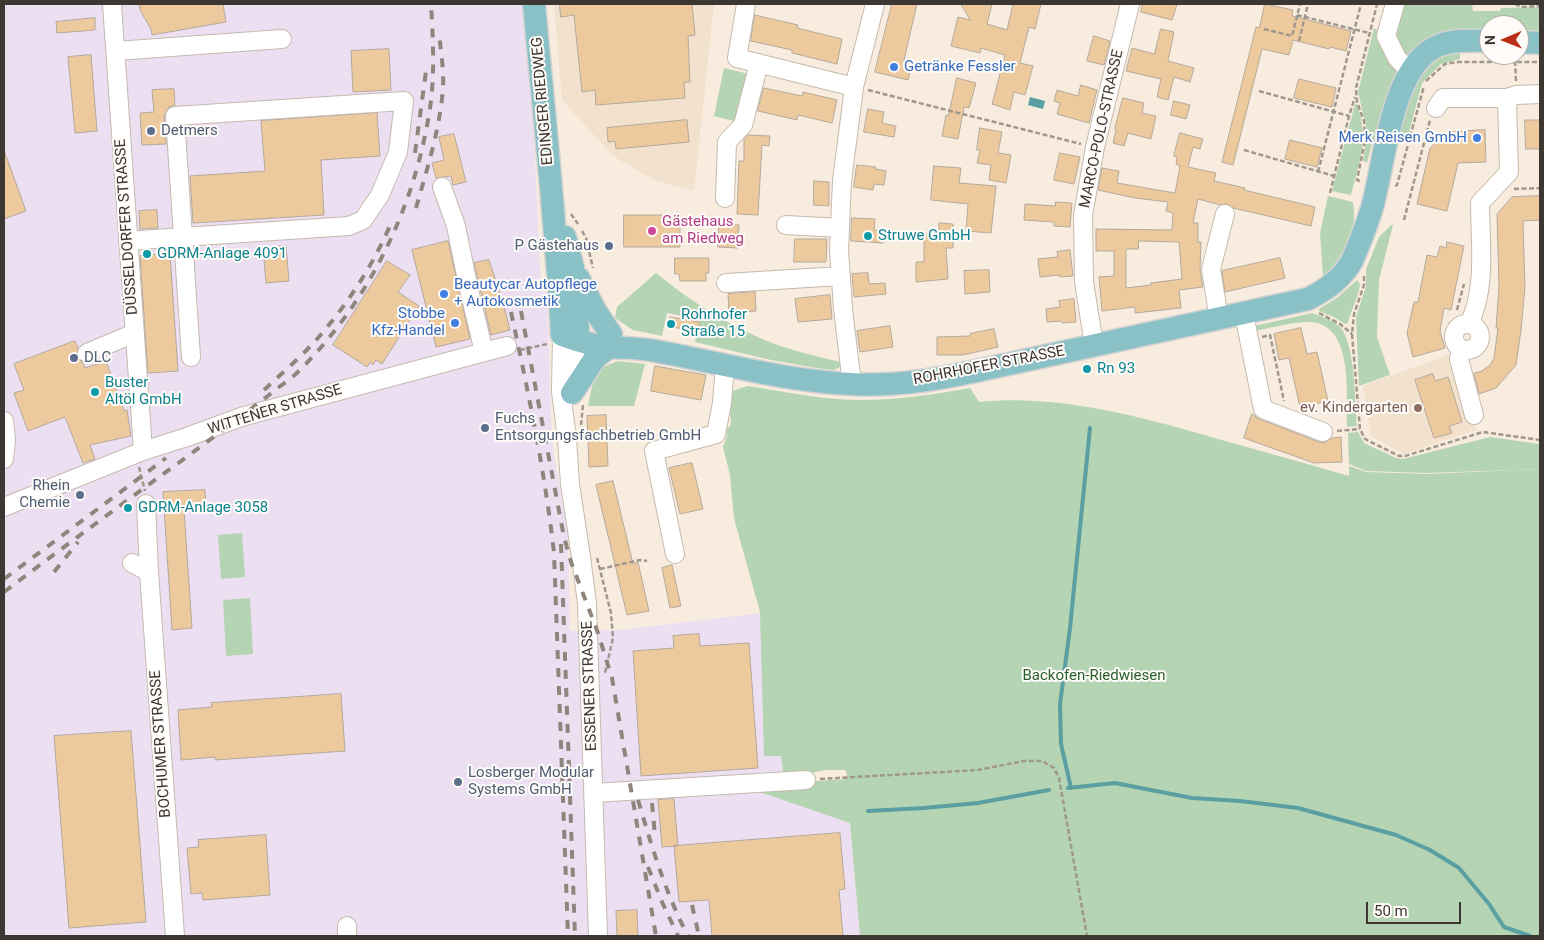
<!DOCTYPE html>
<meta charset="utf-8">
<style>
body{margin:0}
#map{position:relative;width:1544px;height:940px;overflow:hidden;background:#f8ecde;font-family:Roboto,sans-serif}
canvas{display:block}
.frame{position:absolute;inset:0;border:5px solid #3c3732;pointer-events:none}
.north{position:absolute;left:1479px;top:15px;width:50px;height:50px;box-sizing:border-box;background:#fefbf8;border:1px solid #b0ada9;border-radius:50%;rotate:269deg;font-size:14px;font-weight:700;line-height:20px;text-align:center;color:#3c3732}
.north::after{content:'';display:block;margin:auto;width:18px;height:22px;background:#ba2e17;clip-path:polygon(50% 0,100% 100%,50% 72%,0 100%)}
.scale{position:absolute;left:1366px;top:902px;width:95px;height:22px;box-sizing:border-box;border:2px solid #3c3732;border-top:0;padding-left:6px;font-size:15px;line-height:18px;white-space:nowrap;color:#3c3732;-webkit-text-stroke:4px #fefbf8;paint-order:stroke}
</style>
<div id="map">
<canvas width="1544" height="940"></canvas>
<div class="frame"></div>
<div class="north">N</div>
<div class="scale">50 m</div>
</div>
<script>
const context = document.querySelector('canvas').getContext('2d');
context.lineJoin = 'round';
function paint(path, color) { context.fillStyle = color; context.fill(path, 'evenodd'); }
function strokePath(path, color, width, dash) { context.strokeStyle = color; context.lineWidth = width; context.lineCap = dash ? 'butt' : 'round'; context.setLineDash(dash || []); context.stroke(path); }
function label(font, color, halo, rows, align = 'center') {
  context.font = font + ' Roboto,sans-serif'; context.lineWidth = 4; context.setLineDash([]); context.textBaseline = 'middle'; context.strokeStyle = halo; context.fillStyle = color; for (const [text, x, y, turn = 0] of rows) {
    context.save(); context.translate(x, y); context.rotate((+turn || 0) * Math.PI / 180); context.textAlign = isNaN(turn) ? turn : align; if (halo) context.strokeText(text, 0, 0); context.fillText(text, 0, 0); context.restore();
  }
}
paint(new Path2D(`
 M554 4H714L694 191 654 180 613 156 562 100Z
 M1451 354 1476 430 1404 454 1371 436 1363 386Z`), '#f1e1cd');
paint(new Path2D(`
 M4 4H525L533 113 541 290 547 292 552 442 568 535 570 631 619 630 762 613 784 779 743 786 850 823 860 936H4Z`), '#eddff2');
paint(new Path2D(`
 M1404 4H1472L1473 11H1500L1501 8 1540 7V36L1519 35V25H1489V35L1411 57 1402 56 1392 38 1397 32Z
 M1374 28 1382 33 1399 68 1377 141 1372 143 1367 163 1363 161 1366 142V126L1358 92Z
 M1460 50V59L1441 64 1422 83 1407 140 1401 138 1402 114 1422 69 1445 53Z
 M724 68 749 74 738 122 714 116Z
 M1355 104H1357C1369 140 1360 160 1351 195L1332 191Z
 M1328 196 1353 202C1358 233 1345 251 1327 274L1323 276 1320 233Z
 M1391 225H1393L1379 280 1377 337 1390 375 1359 386 1356 317 1366 286V269L1379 237Z
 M656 273C689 300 726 324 767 341 790 350 815 356 840 362V367L834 370 816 368 771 360 695 342 699 319 667 313 662 336 633 330 615 318 617 307Z
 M1357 280 1360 284C1359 297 1351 309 1348 323L1345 324 1334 317 1319 311V309L1338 297Z
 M1312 313C1321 316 1333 320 1340 327 1355 342 1355 404 1357 426L1347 427C1346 396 1355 322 1308 322 1291 322 1272 328 1254 331V326Z
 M618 361 645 364 634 406H588L592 386 603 367Z
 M748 386C786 392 824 400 863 400 899 400 935 394 970 388L979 402C1060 394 1141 417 1218 439 1261 451 1305 463 1349 476V466L1366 472 1426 474 1540 469V936H860L850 823 742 786 847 779 846 770H825L784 779 781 756H764L760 612 734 518 730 475 723 447 727 437 726 428H729L731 424 729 392Z
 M1358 432 1364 443 1396 458 1403 459 1490 437 1540 444V469L1427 473 1366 471 1349 464 1348 433Z
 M242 533 245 577 221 579 218 535Z
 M250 598 253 654 226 656 223 600Z`), '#b4d4b3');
paint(new Path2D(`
 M1030 97 1045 101 1043 109 1028 105Z`), '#5a9fa1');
strokePath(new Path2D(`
 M1068 788 1115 783 1192 798 1240 801 1298 808 1396 835 1430 850 1459 868 1489 904 1504 927 1530 936
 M1071 788 1061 744 1060 704 1070 628 1090 428
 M868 811 924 808 978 803 1049 790`), '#5a9fa1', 4);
const building = new Path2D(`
 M139 4H223L226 22 152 35 151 29 141 12Z
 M560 4H692L695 35 688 36 690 82H684L685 98 596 105 595 90 582 92 574 15 561 17Z
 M892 4H917L904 60 912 63 908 80 875 72Z
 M961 4H992L987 24 1007 30 1013 4H1041L1035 29 1029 27 1020 63 1033 66 1025 95 1014 92 1010 110 992 104 1005 55 981 48 980 53 951 46 958 17 970 20Z
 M1143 4H1177L1172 20 1141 12Z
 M1265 4 1293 10 1292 16 1351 31 1346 51 1330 47 1329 49 1293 40 1289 55 1262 49 1233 165 1222 162 1256 27 1259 28Z
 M755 15 798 25 797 28 842 39 837 64 792 53V50L751 41Z
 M95 18V30L57 33 56 22Z
 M1161 29 1174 32 1168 61 1194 68 1190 82 1174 77 1168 100 1157 97 1161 79 1126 71 1132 48 1154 54Z
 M1094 36 1110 41 1104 65 1087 61Z
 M389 49 391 90 353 92 351 51Z
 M91 55 97 131 75 133 68 57Z
 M957 78 976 83 969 108 964 107 958 139 942 136 946 115 948 116Z
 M1299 79 1336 88 1332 107 1294 98Z
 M1081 85 1097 90 1089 123 1057 114 1060 103 1054 101 1057 90 1078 96Z
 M764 88 802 96 803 92 837 100 832 123 798 115 797 120 758 111Z
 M174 89 175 105 169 107 164 116 166 144 142 145 140 113 154 112 152 90Z
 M1123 98 1144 103 1142 113 1156 116 1151 139 1128 133 1124 146 1113 143 1116 130 1115 129Z
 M1174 101 1190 105 1186 119 1171 115Z
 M868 109 884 112 882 123 896 126 894 137 864 132Z
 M377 113 380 156 321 160 324 215 193 223 190 176 265 171 261 121Z
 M687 120 689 142 616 149 615 141 608 142 607 128Z
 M1525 120H1540V149H1526Z
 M980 128 1002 132 998 153 1011 155 1006 183 989 180 991 165 977 163 980 150H977Z
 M1485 130 1486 162 1458 163 1447 211 1417 204 1430 148 1448 132Z
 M1180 133 1203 139 1200 149 1193 147 1188 167 1216 173 1214 181 1245 188 1244 190 1315 207 1311 226 1233 208 1227 204 1221 205 1198 199 1193 223H1198V242H1201L1200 270 1203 287 1179 290 1181 308 1135 313V307L1102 311 1099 277 1114 276V251H1096V229L1172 230 1173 213 1166 211 1168 202 1135 198 1098 190 1102 168 1119 171 1117 183 1175 193 1180 166 1176 164 1177 157 1174 156ZM1139 241 1179 242 1182 279 1151 283V285L1126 288V249H1138Z
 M454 134 466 182 453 185 451 176 436 178 432 163 444 160 439 137Z
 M748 135 770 136 769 146 762 145 758 215 737 214 739 161H744V139Z
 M1290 140 1322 148 1317 167 1285 159Z
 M5 153 26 211 4 219V154Z
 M1060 153 1080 157 1074 184 1054 180Z
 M857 165 876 167 875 169 886 171 884 185 874 184 873 190 854 187Z
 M934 166 961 168 959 183 996 186 991 233 966 231 968 204 931 200Z
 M814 181 829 182V206L814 205Z
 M1540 196V220L1523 221 1525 287 1521 330 1516 365 1496 388 1479 394 1474 373 1482 371 1490 365 1494 358 1498 328H1496L1499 287 1497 214 1512 197Z
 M1056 202 1072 203 1070 227 1054 226V222L1024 220 1025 204 1055 206Z
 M157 210 158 228 140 229 139 211Z
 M624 215H680V247H624Z
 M852 218 875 219 874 230 884 231 883 243 851 241Z
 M939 223 953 224V248H946L948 279 916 282V262H924V234H939Z
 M719 224 739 225 738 248 718 247Z
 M795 239H827L826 262H794Z
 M448 241 470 339 436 347 412 250Z
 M1447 242 1464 246 1451 310 1444 308 1440 331 1445 348 1413 357 1407 333 1414 302H1418L1427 255 1437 257 1440 246 1446 248Z
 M286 246 289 281 266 283 263 248Z
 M1070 250 1073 276 1060 277 1059 275 1040 277 1038 259 1058 257 1057 252Z
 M170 254 178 371 148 373 140 256Z
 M675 258H709V273H706V281H680L679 274H675Z
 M1280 258 1285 278 1225 292 1222 271Z
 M489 260 502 299 510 330 491 335 474 263Z
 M387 261 410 275 398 292 419 306 382 364 376 360 373 365 370 362 367 367 333 345Z
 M989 270 990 292 965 294 964 271Z
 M868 273 869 284 885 283 886 294 854 297 852 274Z
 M755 292 756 311 729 313 728 294Z
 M830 295 832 319 798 322 795 299Z
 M1074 299 1076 322 1062 323 1061 321 1047 322 1046 309 1060 307 1059 301Z
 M670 317 700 322 698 332 668 326Z
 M890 326 893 347 860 352 857 331Z
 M1301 328 1307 354 1317 352 1328 401 1300 407 1289 358 1279 360 1274 334Z
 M994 329 998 347 963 355H937V337L970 336V334Z
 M75 341 78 348 77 357 83 363 85 368 106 361 124 411 127 410 131 436 90 445 95 459 83 463 65 417 28 431 14 393 24 390 14 364Z
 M655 366 706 375 701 400 651 391Z
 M1433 374 1435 381 1448 377 1462 422 1449 426 1452 433 1434 438 1415 380Z
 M1252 414 1259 419 1319 442H1325L1332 438 1341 437 1342 462 1314 463 1244 438Z
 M606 415 608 466 589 467 587 416Z
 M692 463 703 509 680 514 669 468Z
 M613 481 633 564 638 562 649 611 627 615 596 485Z
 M205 490 206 509 184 510 192 628 172 630 163 492Z
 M672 565 681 606 670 608 662 568Z
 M699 634 700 646 749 643 758 768 641 776 633 651 674 648 673 636Z
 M341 694 345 751 215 760V757L181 760 178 710 212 707 211 703Z
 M131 731 146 922 69 928 54 736Z
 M674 799 678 846 662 847 658 800Z
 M840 833 845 889 839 890 843 936H712L709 900 679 902 674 846Z
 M266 835 270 895 203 900 202 893 191 894 187 848 199 847 198 840Z
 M637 910 638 936H617L616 911Z`);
paint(building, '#edca9e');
strokePath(building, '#b4a99c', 1);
const minor = new Path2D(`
 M112 4 143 451
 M746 4 737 58 854 87
 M1395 4 1386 36 1397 58 1410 72
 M116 51 282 39
 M1436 108 1443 98H1507L1516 95 1540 94
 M442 187 456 226 469 290 484 352
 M725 198 727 142 743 125 759 63
 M786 225 840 228
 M128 241 183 237 349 226 363 220 380 195 398 152 404 101 175 116 191 357
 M726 283 841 276
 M1244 314 1263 409 1323 432
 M1219 319 1211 269 1225 214
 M1454 337a13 13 0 1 1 26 0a13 13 0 1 1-26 0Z
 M1469 324C1487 287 1480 243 1480 203L1509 172 1507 98
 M562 335 561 392 567 438 570 484 581 557 587 603 598 936
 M1094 345 1084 282 1083 215 1095 147 1130 4
 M1461 349 1459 359 1474 415
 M87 353 135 333
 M852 384 843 309 839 250 842 181 854 87 875 4
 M572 393 578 330
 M4 421 6 440 4 459
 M146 504 149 572
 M4 507 143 451 187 437 241 417 507 346
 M675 554 654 451 716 434 722 403 725 364
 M132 563 149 572 175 936
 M594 793 806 780
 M347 926V936`);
const major = new Path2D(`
 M534 4C544 114 556 224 562 335
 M1519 42 1540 43
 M565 237 573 268 578 330
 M579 279 596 312 611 334
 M562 335C578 341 593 346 610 347 625 348 640 348 656 351 720 363 785 381 851 384 898 387 945 378 990 368L1308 299C1326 290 1342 279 1352 261 1360 242 1368 223 1373 204 1385 160 1392 62 1440 45 1455 39 1474 41 1489 41
 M572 393 595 358 609 347`);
strokePath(minor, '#c5baad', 20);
strokePath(major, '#d4d3d2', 25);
strokePath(new Path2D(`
 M1515 4 1521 7 1540 6
 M1297 15 1369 33
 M1264 29 1292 36 1300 4
 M1299 41 1308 4
 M1515 61 1516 81
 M1426 81 1445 64 1458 62H1540
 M868 90 1081 144
 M1259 91 1349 116
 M1244 150 1334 176
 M1318 172 1361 4
 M1360 181 1357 180 1365 141 1364 121 1357 102 1356 88 1377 4
 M1395 186 1397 185 1424 86
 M1514 189 1540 188
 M1330 193 1349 116 1355 97
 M571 214 578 224
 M1404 220 1430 120
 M582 231 586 238 593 268
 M1364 276V285L1354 314 1352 334 1360 429 1365 439 1399 456H1405L1483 432 1540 440
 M1457 310 1464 284
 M1319 313 1340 324 1352 334
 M1262 337 1270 335 1284 401
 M520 350 547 344
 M581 425 583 405
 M1337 431 1360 429
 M139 467 145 491
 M597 558 611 613 613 638 605 673
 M600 569 640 560 647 561
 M820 779 978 770 1024 761H1042L1054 768 1059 778 1087 936`), '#a0978d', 2.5, [5, 2.5]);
strokePath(minor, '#fff', 18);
strokePath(major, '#8ac1c7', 22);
strokePath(new Path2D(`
 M415 153 426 71
 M416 208C427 169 440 129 443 88 444 70 441 52 439 34
 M521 311 564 537 571 562 598 633 612 678 656 936
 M511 312C528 391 545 472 554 553L568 936
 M264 390C282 373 301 357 317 339 347 305 374 264 392 221
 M561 544 575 936
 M54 572 78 542
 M4 579 166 458
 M4 592C65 546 126 501 188 456 215 436 242 416 269 395 278 387 290 380 299 371 370 300 415 207 430 108 435 74 433 38 431 4
 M638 800C652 847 665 892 688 936
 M652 803 655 836
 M648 867 662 902 678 936
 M692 905 699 936`), '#8e867d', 4, [9, 9]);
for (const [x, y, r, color] of [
 [894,67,5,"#3f7fe0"],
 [151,131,5,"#5c6f8a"],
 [1477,138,5,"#3f7fe0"],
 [652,231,5,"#d1479c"],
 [868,236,5,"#0f9aa8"],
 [609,246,5,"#5c6f8a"],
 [147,254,5,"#0f9aa8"],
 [444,294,5,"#3f7fe0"],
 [455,323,5,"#3f7fe0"],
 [671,324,5,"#0f9aa8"],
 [74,358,5,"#5c6f8a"],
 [1087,369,5,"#0f9aa8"],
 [95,392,5,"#0f9aa8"],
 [1418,408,5,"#8d6e63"],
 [485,428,5,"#5c6f8a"],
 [80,495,5,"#5c6f8a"],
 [128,508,5,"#0f9aa8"],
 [458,782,5,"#5c6f8a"]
]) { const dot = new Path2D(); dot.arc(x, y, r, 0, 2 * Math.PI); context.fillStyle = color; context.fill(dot); strokePath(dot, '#fefbf8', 2); }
label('15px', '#366cbe', '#fefbf8', [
 ["Getränke Fessler",904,67],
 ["Merk Reisen GmbH",1467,138,"right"],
 ["Beautycar Autopflege",454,285],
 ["+ Autokosmetik",454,302],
 ["Stobbe",445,314,"right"],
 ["Kfz-Handel",445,331,"right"]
], 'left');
label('15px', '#3c3732', '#fefbf8', [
 ["EDINGER RIEDWEG",543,101,-95],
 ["MARCO-POLO-STRASSE",1102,129,-78],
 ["DÜSSELDORFER STRASSE",127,227,-94],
 ["ROHRHOFER STRASSE",989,366,-11],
 ["WITTENER STRASSE",275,410,-17],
 ["ESSENER STRASSE",590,686,-92],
 ["BOCHUMER STRASSE",161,744,-94]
]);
label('15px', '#4e5e75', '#fefbf8', [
 ["Detmers",161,131],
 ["P Gästehaus",599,246,"right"],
 ["DLC",84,358],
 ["Fuchs",495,419],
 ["Entsorgungsfachbetrieb GmbH",495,436],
 ["Rhein",70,486,"right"],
 ["Chemie",70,503,"right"],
 ["Losberger Modular",468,773],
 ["Systems GmbH",468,790]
], 'left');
label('15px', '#b23c85', '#fefbf8', [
 ["Gästehaus",662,222],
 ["am Riedweg",662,239]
], 'left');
label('15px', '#0d838f', '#fefbf8', [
 ["Struwe GmbH",878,236],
 ["GDRM-Anlage 4091",157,254],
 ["Rohrhofer",681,315],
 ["Straße 15",681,332],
 ["Rn 93",1097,369],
 ["Buster",105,383],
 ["Altöl GmbH",105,400],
 ["GDRM-Anlage 3058",138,508]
], 'left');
label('15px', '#785e54', '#fefbf8', [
 ["ev. Kindergarten",1408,408]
], 'right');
label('15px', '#2a602c', '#fefbf8', [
 ["Backofen-Riedwiesen",1094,676]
]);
</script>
